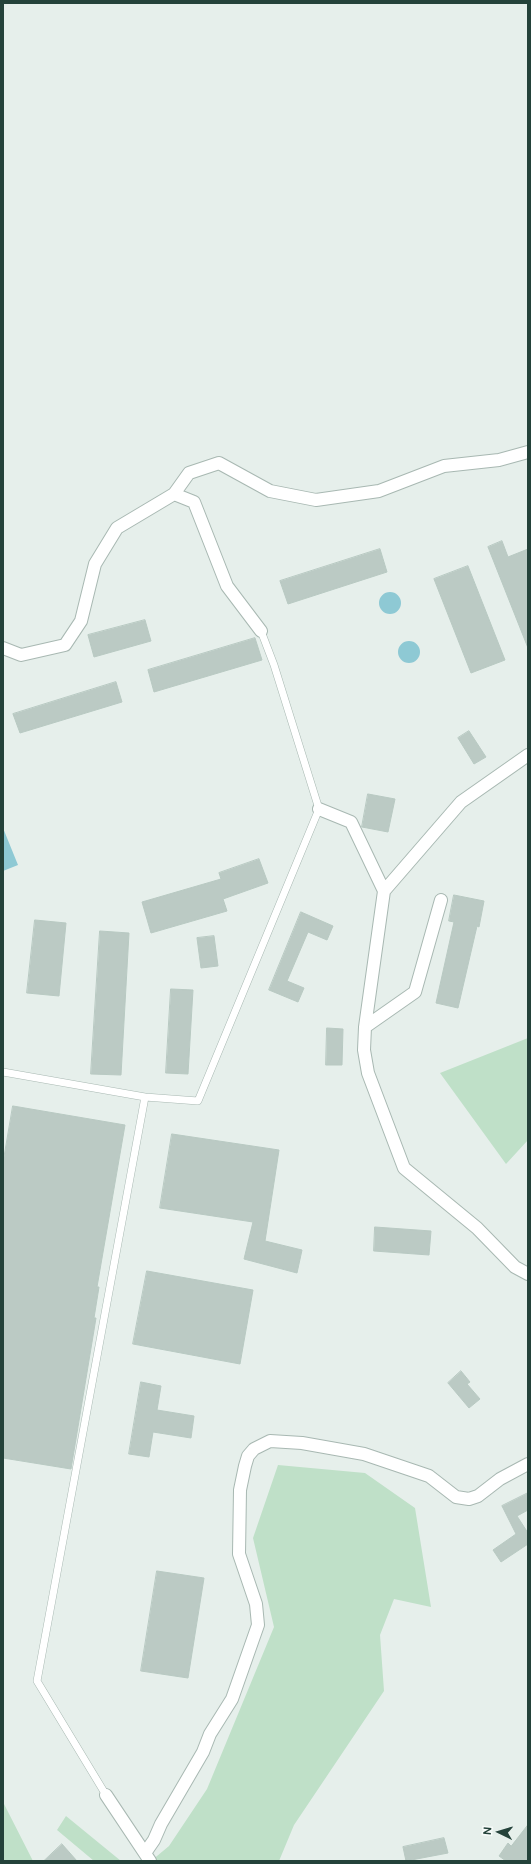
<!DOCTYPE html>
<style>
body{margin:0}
#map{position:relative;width:531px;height:1864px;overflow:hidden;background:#e6efeb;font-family:"DM Sans",sans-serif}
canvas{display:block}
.frame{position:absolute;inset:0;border:4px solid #24423a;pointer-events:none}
.north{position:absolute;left:479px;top:1812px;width:40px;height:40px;-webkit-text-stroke:3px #f7fbf9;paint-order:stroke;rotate:275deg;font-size:11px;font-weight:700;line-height:16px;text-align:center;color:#24423a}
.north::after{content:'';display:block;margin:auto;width:14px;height:18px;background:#24423a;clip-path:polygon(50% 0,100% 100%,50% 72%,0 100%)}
</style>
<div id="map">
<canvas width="531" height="1864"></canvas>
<div class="frame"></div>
<div class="north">N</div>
</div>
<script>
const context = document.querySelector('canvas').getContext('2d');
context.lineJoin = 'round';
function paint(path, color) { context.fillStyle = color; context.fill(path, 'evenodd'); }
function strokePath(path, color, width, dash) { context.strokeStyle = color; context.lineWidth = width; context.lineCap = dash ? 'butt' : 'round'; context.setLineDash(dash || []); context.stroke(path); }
paint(new Path2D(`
 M528 1038V1140L506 1164 440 1073Z
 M278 1465 365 1473 415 1508 431 1607 394 1599 380 1635 384 1691 294 1825 279 1861H151L169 1846 207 1789 274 1627 253 1538Z
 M3 1802 33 1861H3Z
 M66 1816 121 1861H94L57 1830Z`), '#bfe0c8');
paint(new Path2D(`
 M379 603a11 11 0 1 1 22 0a11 11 0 1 1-22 0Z
 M398 652a11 11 0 1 1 22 0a11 11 0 1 1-22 0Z
 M3 828 18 865 3 871Z`), '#8ec9d4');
const building = new Path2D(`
 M502 541 508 557 528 549V648L488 547Z
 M380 549 387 572 288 604 280 581Z
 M468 566 505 660 471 673 434 579Z
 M145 620 151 641 94 657 88 635Z
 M255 638 262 660 154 692 148 670Z
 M116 682 122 702 20 733 13 714Z
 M469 731 486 757 474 764 458 738Z
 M368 794 395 799 388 832 362 827Z
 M259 859 268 883 223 899 227 911 151 933 142 902 221 879 219 873Z
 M454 895 484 901 479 927 477 926 458 1008 436 1003 454 922 449 921Z
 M301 912 333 926 327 940 308 932 287 981 304 988 298 1002 269 990Z
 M35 920 66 923 59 996 27 993Z
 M100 931 129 933 121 1075 91 1074Z
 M214 936 218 966 201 968 197 938Z
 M171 989 193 990 188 1074 166 1073Z
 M327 1028 343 1029 342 1065H326Z
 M13 1106 125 1125 97 1287H99L94 1318H96L71 1469 3 1458V1163Z
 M172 1134 279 1150 265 1241 302 1250 297 1273 244 1259 253 1222 160 1208Z
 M375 1227 431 1231 429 1255 374 1251Z
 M147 1271 253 1290 240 1364 133 1344Z
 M461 1371 470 1382 467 1384 480 1399 469 1408 448 1383Z
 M141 1382 161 1386 157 1410 194 1416 191 1438 153 1432 149 1457 129 1454Z
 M528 1493V1510L517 1516 528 1533V1544L501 1562 493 1550 516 1534 502 1506Z
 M157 1571 204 1578 188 1678 141 1671Z
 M528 1825V1861H506L499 1856 508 1843 511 1846Z
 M444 1838 448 1853 406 1861 403 1847Z
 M62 1844 77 1861H44Z`);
paint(building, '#bbcac4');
strokePath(building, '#b8c9c2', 1);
const lane = new Path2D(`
 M3 1072 145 1097 198 1101 319 809 274 665 261 631
 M106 1795 37 1681 145 1097`);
const street = new Path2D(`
 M174 494 189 473 219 463 270 491 316 500 379 491 444 466 499 460 528 452
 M3 648 21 655 65 645 81 621 95 564 117 528 174 494 194 502 227 586 261 631
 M319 809 351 822 384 891 365 1027 364 1050 368 1073 404 1168 477 1228 515 1267 528 1274
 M384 891 461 802 528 755
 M365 1027 415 992 441 900
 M106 1795 150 1861
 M145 1853 154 1840 161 1824 203 1752 210 1734 232 1699 258 1625 256 1604 239 1554 240 1490 245 1466 248 1456 254 1449 270 1441 302 1443 364 1454 429 1476 456 1497 469 1499 478 1496 500 1479 528 1464`);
strokePath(lane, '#a8b8b2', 8);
strokePath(street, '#a8b8b2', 14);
strokePath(lane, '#fff', 7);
strokePath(street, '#fff', 12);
</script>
